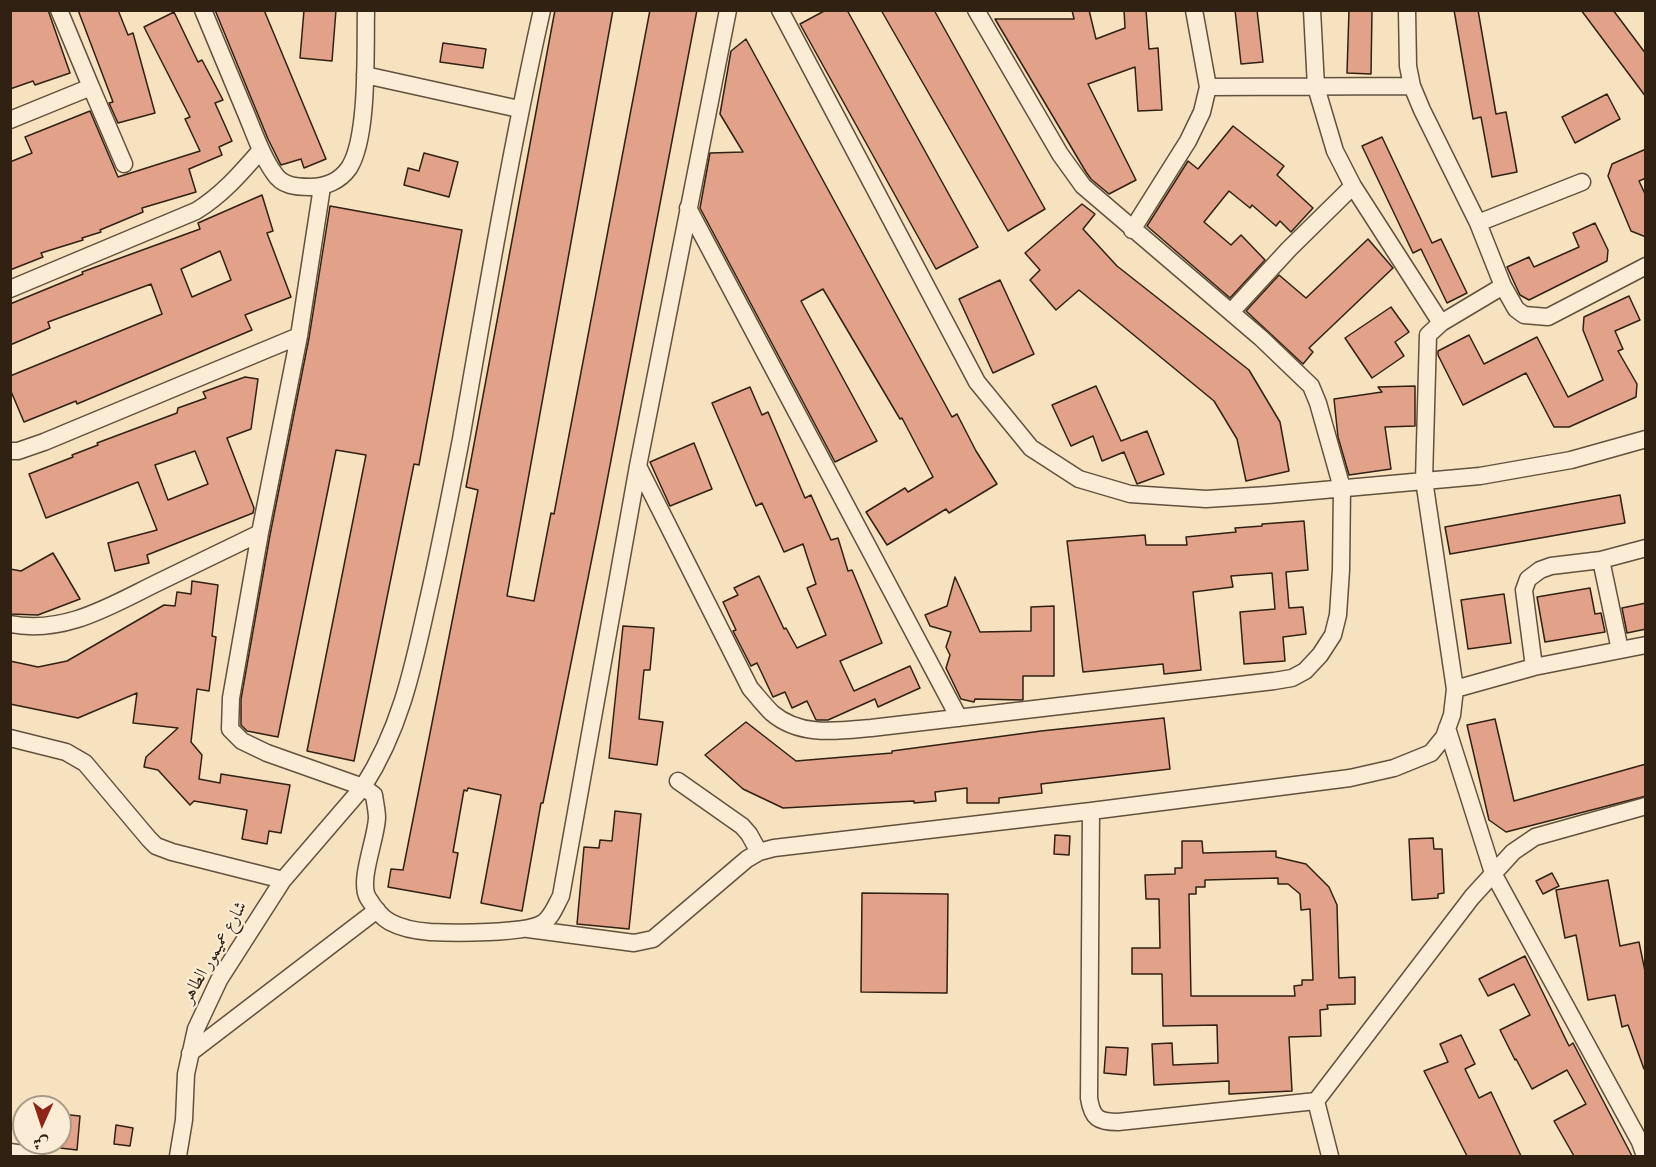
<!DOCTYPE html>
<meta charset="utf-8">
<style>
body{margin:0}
#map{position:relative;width:1656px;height:1167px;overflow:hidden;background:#f7e2bf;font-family:"Sorts Mill Goudy",Amiri,serif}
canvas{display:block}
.frame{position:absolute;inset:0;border:12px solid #302112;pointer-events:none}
.north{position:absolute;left:12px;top:1095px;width:60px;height:60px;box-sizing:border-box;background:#faecd5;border:2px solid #a99b87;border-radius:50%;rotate:183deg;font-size:16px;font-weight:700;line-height:24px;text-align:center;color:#302112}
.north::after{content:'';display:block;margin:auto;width:21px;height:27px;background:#8f2418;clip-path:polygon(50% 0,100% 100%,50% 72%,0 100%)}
</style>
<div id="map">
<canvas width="1656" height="1167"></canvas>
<div class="frame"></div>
<div class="north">ش</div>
</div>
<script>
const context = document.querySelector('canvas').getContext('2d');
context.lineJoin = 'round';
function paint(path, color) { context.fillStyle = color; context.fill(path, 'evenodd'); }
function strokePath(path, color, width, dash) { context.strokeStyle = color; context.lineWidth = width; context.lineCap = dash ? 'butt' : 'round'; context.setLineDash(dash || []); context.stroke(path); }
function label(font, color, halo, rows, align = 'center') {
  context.font = font + ' "Sorts Mill Goudy",Amiri,serif'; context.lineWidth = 4.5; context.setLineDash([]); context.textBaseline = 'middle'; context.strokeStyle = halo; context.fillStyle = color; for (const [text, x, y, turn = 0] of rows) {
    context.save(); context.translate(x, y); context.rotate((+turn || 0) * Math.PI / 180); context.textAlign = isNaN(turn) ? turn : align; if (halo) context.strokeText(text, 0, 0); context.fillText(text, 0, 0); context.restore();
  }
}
const building = new Path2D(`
 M10 10H48L70 73 35 85 33 81 10 89Z
 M78 10H118L128 35 133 33 155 113 118 123 109 103 113 102Z
 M215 10H264L326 159 304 168 301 159 281 165 268 139Z
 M304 10H336L332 61 300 58Z
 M555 10H613L507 596 534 601 551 513 554 514 650 10H697L599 523 543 803H541L522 911 481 903 501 795 468 788 467 791 464 790 453 852 458 853 450 898 388 887 391 869 403 870 478 490 466 487Z
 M826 10H847L978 247 936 269 800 24Z
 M881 10H934L1045 209 1008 231Z
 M1072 10H1089L1096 39 1125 28 1124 10H1146L1149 49 1158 48 1162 110 1138 111 1135 67 1088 84 1136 180 1109 194 1091 179 1086 172 995 19H1074Z
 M1235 10H1257L1263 62 1241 64Z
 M1349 10H1372L1371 74 1347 73Z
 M1454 10H1478L1496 114 1506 112 1517 172 1492 177 1481 117 1473 119Z
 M1581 10H1613L1646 54V97Z
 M174 12 198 62 202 60 223 100 215 103 232 141 219 147 222 155 189 169 196 192 142 208 143 212 100 230 101 232 82 238 83 240 41 253 43 257 10 270V162L32 153 25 137 90 111 118 177 200 151 185 119 190 117 144 27Z
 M746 39 952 417 957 414 976 451 997 484 949 513 946 509 887 545 866 512 905 488 908 492 933 477 902 418 900 419 823 289 801 301 877 441 835 462 700 208 710 153 743 152 720 114 731 51Z
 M443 43 486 49 483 68 440 62Z
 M1607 94 1620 119 1575 143 1562 117Z
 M1233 126 1284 166 1277 175 1313 208 1291 232 1280 221 1276 226 1252 205 1250 208 1229 191 1204 222 1231 245 1241 235 1265 260 1230 298 1147 226 1188 161 1198 169Z
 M1382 137 1432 243 1441 239 1467 293 1447 303 1421 249 1413 253 1362 146Z
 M1646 149V178L1639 181 1646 196V237L1631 231 1608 176 1612 164Z
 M424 153 458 162 449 197 404 185 408 168 419 171Z
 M262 195 273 231 267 233 291 297 245 315 252 330 77 404 76 401 24 422 10 389V376L162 314 151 284 48 322 50 328 10 345V304L83 274 82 272 200 229 198 223ZM220 251 231 280 192 297 181 269Z
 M1082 204 1095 214 1083 229 1117 266 1249 370 1280 422 1289 471 1246 481 1237 439 1214 401 1079 290 1056 310 1030 280 1040 270 1025 253Z
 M330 206 462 230 419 465 414 464 354 761 307 751 366 455 336 450 278 737 247 731 241 725V699L270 535 309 338Z
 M1595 223 1608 250 1607 261 1529 300 1520 295 1507 267 1529 257 1534 267 1579 247 1573 233Z
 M1368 239 1393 268 1309 348 1313 352 1303 364 1246 311 1279 275 1306 298Z
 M1000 280 1034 354 993 373 959 299Z
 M1629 296 1640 320 1615 331 1623 349 1618 351 1637 384 1636 397 1569 427H1554L1526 373 1463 405 1438 355V351L1469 335 1484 364 1537 337 1568 397 1603 380 1583 330 1584 317Z
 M1391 307 1409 332 1395 342 1404 356 1372 378 1345 338Z
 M245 377 258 379 251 429 227 438 254 508 253 513 147 555 149 563 115 571 108 543 157 530 138 482 46 518 29 474 73 457 72 455 98 445 97 443 177 413 178 408 206 398 203 392ZM195 451 208 484 168 500 155 465Z
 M1096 386 1121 441 1147 431 1164 474 1137 484 1124 452 1102 461 1093 436 1071 446 1052 405Z
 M1415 386V426L1385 427 1391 469 1349 475 1338 437 1334 399 1382 392 1378 387Z
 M750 387 762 415 768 412 805 498 811 495 831 540 838 538 848 571 852 570 882 643 840 661 854 691 910 666 920 688 878 707 875 699 828 720H816L807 701 792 708 785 692 773 697 757 663 751 666 733 631 736 630 723 602 738 595 734 588 759 576 784 629 786 628 797 648 826 635 807 588 816 584 803 544 784 552 762 503 756 506 712 403Z
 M694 443 712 489 670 506 650 462Z
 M1620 495 1625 523 1450 554 1445 527Z
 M1304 521 1308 570 1286 572 1289 608 1303 607 1306 634 1283 637 1285 661 1244 664 1240 612 1275 609 1272 573 1231 576 1233 587 1193 592 1201 670 1164 674 1163 664 1083 672 1067 541 1145 535 1146 545H1187L1186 537 1236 532 1235 528 1262 526V524Z
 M53 553 80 599 38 615 10 614V569L21 571Z
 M955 577 980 632 1031 631V607L1054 606V676H1023V700L975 699 974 702 961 699 946 668 950 655 946 647 951 632 930 626 925 615 947 606Z
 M192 581 218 585 212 636 216 637 209 691 197 689 191 742 202 755 199 779 220 783 221 774 290 785 281 833 269 831 267 844 242 839 247 810 194 801 190 805 158 770 144 767 146 757 178 728 133 723 137 693 78 718 10 704V661L38 667 67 661 164 605 175 606 177 592 191 594Z
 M1590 588 1595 614 1601 613 1605 632 1545 642 1537 597Z
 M1504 594 1511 643 1468 649 1461 600Z
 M1646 603V629L1627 633 1622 608Z
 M623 626 654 628 650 670H644L639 719 663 722 657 765 609 758Z
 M1164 718 1170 769 1041 784 1042 793 999 798V803H967V788L935 792 936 801 914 803V801L783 808 743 789 705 755 746 722 796 761 892 753V751L1041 731Z
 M1495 719 1514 801 1646 764V796L1506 832 1489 820 1467 725Z
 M615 811 641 814 629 929 577 924 584 847 599 848 600 840 612 841Z
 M1055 835 1070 836 1069 855 1054 854Z
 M1433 838 1434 849H1442L1444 893 1438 894V898L1412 900 1409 839Z
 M1182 841H1202L1203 853 1276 851V857L1306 864 1329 887 1337 905 1339 978 1355 977V1004L1327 1005 1328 1009 1320 1010 1321 1036 1289 1037 1292 1091 1229 1094V1081L1154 1085 1152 1044 1172 1043 1173 1065 1218 1063 1217 1025 1163 1026 1162 974H1132V948H1160L1159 899H1146L1145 875 1175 874V868H1182ZM1278 878V884H1288L1300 894 1301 910 1310 909 1313 980H1302V985L1294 986 1295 996H1191L1189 894H1196V887H1205V880Z
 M1552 873 1559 886 1543 894 1536 881Z
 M1608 880 1620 946 1639 942 1646 976V1069H1644L1628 1025 1622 1027 1615 995 1588 1000 1576 935 1565 938 1556 890Z
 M862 893 948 894 947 993 861 992Z
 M1525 956 1569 1046 1573 1043 1632 1156H1574L1554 1121 1586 1104 1567 1070 1532 1089 1516 1059 1515 1060 1500 1030 1530 1015 1514 984 1488 996 1479 979Z
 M1461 1035 1475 1064 1465 1069 1479 1098 1491 1092 1521 1156H1467L1424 1071 1448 1062 1440 1044Z
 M1106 1047 1128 1048 1126 1075 1104 1073Z
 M60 1114 80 1116 77 1150 60 1148Z
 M116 1125 133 1128 130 1146 114 1144Z`);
paint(building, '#e1a289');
strokePath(building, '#302112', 1.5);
const minor = new Path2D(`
 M203 10C217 44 231 78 245 111 254 132 261 155 274 173 282 186 296 187 310 187 325 187 340 181 349 168 369 137 365 49 366 10
 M780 10 977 382 1031 448 1079 479 1130 494 1206 499 1268 495 1480 476 1571 460 1646 439
 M1312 10 1316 87 1335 151 1353 186 1441 323
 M1407 10 1408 66 1412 86 1422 110 1478 223 1503 286
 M365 75 519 109
 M91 87 124 164
 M1208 87 1412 86
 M10 120 91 87 59 10
 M322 187 299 336 260 533 231 698 230 729 242 741 267 753 363 787 374 795C375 803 377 811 377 818 376 840 358 881 368 898 373 906 382 918 390 922 401 928 417 931 430 932 452 933 526 934 543 923 552 917 556 905 561 896L638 466 728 10
 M688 208 959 718
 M1478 223 1582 182
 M1132 230 1188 141 1202 112 1208 87 1194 10
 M1646 266 1548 317 1524 315 1516 309 1503 286 1441 323 1428 335 1424 480 1455 689 1452 715 1444 737 1431 753 1394 768 1350 778 1091 811 1089 1098C1092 1118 1098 1122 1118 1122L1316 1101 1472 897 1513 852 1535 837 1646 806
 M10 289 196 211C222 195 241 173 261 150
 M1231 312 1289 249 1353 186
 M10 451H18L44 442 299 336
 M638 466 750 688C757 696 764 705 772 713 800 737 837 731 871 728L1274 681 1292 678 1305 671 1320 655 1333 635 1338 615 1341 570 1342 488 1318 403 1311 386 1261 338 1083 186 1060 154 976 10
 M1601 560 1620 650
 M10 624C66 635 113 604 161 581 194 565 227 549 260 533
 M1534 667 1524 590 1528 579 1540 570 1551 566 1601 560 1646 548
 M1455 689 1534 667 1646 645
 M1447 728 1493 873 1640 1142 1645 1156
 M10 738 66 752 85 763 149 839 156 846 172 852 283 880
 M678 781 742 826 749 834 759 852
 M528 929 634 943 653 939 747 859 759 852 774 848 1091 811
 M190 1053 377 910
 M1316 1101 1330 1156
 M10 1152 36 1156
 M178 1156 184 1120 186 1074 196 1029 219 980 283 880 363 787C399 731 412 673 426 609 439 553 450 496 461 439 486 296 510 153 542 10`);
strokePath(minor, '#62513d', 19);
strokePath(minor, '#faecd5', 16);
label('18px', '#302112', '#faecd5', [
 ["شارع عميمور الطاهر",216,953,-60]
]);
</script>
